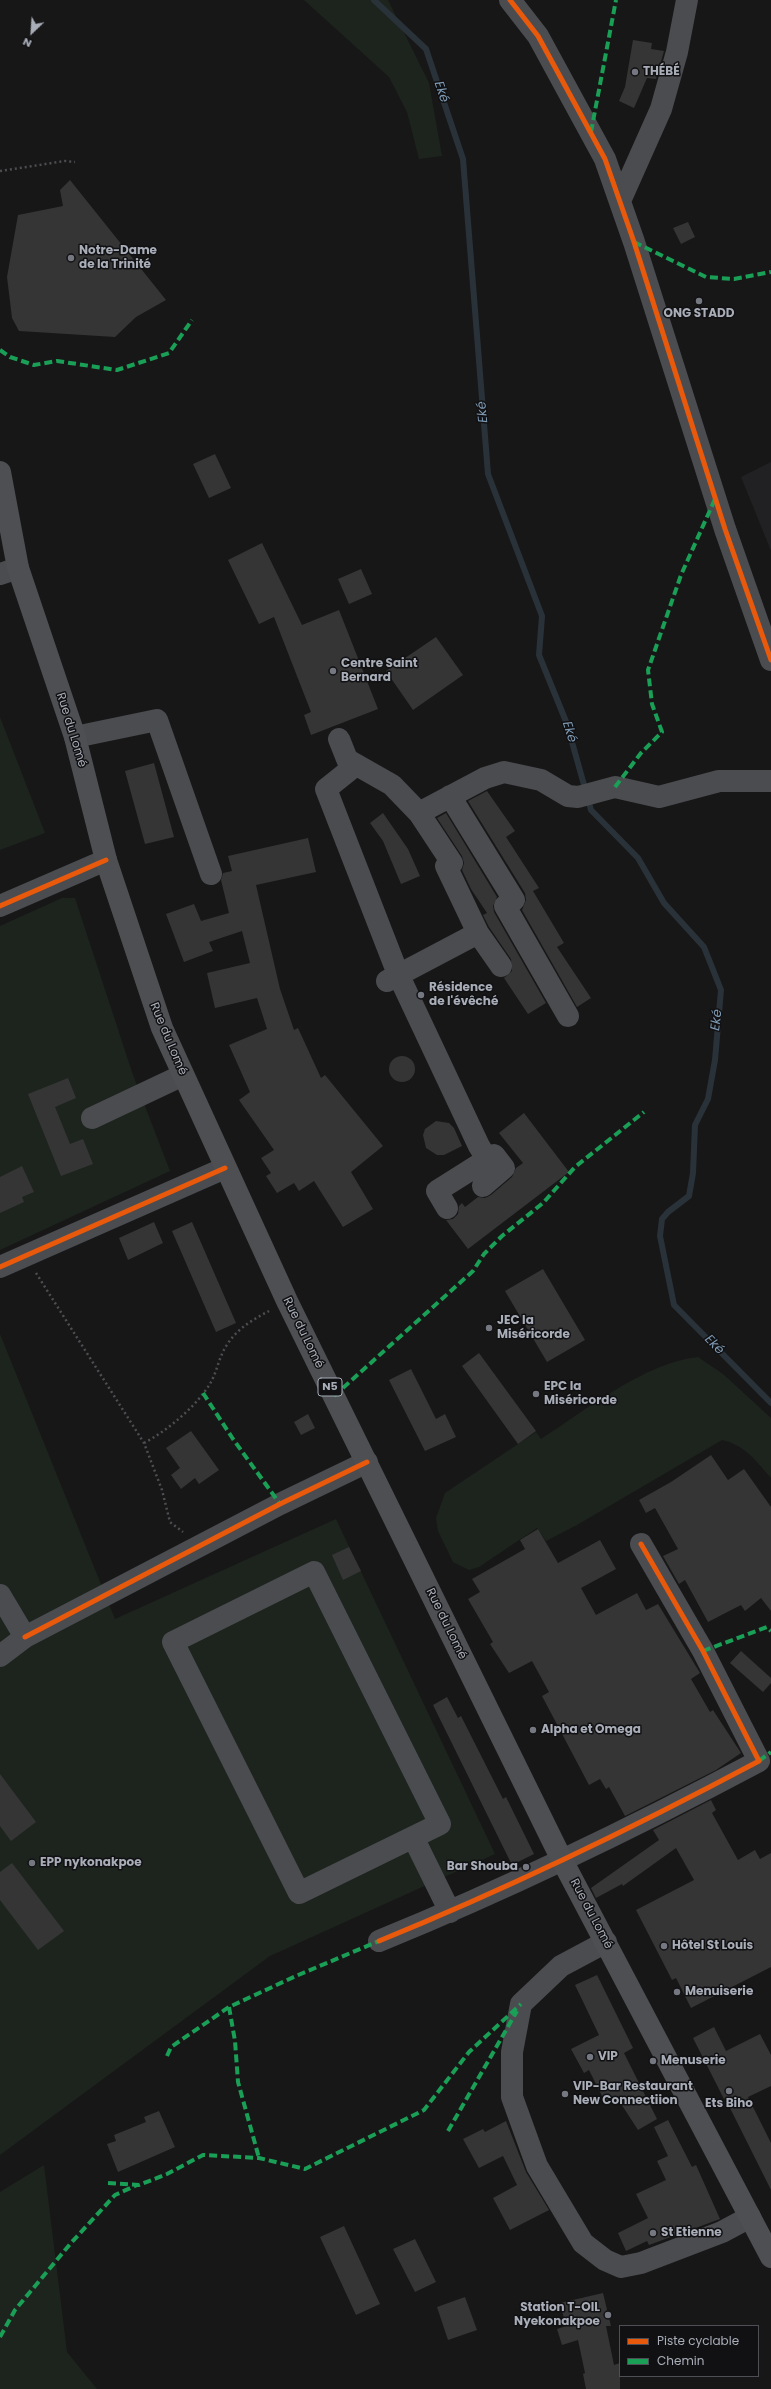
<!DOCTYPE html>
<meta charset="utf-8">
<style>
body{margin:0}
#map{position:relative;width:771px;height:2389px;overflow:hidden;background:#171717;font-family:Poppins,sans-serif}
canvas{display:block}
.legend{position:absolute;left:619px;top:2325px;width:140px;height:52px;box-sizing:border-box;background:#111113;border:1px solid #4d4f55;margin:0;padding:5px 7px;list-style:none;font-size:12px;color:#a8adb8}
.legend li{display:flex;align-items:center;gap:8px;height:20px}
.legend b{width:20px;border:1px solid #4d4f55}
.north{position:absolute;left:12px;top:12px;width:40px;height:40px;-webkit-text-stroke:3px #111113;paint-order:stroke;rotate:205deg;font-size:11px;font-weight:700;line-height:16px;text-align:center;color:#a8adb8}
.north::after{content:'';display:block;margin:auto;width:14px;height:18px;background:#a8adb8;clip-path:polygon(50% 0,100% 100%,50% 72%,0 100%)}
</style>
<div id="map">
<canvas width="771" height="2389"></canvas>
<ul class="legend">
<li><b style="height:5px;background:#e8590c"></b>Piste cyclable</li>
<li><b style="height:5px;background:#1a9f57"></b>Chemin</li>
</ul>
<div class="north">N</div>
</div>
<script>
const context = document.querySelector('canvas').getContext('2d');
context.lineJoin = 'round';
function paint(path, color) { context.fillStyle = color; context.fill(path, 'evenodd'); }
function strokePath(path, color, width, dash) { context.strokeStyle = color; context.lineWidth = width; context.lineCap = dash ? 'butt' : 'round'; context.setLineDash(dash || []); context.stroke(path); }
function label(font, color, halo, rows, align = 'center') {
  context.font = font + ' Poppins,sans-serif'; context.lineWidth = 3; context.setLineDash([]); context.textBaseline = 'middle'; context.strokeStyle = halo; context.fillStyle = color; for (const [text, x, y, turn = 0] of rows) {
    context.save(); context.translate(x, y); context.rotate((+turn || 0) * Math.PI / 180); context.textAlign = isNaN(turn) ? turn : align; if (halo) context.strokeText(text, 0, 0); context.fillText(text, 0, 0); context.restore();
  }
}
paint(new Path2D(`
 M771 462V551L741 477Z`), '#212123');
paint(new Path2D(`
 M304 0H388L429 83 442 156 419 159 407 112 389 77Z
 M0 717 45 833 0 850Z
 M62 898H75L133 1075 170 1171 0 1250V926Z
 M0 1334 115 1619 336 1519 495 1854 270 1956 0 2155Z
 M698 1357 723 1374 771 1418V1478C756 1461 745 1445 722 1440L577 1525 546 1541 537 1528 479 1567 469 1570 453 1562 438 1531 436 1518 445 1493 536 1432 541 1439C586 1410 644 1363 698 1357Z
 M44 2165 67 2352 97 2389H0V2192Z`), '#1d241e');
strokePath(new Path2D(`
 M374 0 426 49 463 159 488 474 542 616 539 655 567 724 591 810 638 858 664 903 704 947 721 990 715 1060 708 1099 695 1125 693 1173 689 1196 668 1212 662 1219 660 1236 674 1305 771 1403`), '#2a3239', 6);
paint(new Path2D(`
 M633 40 652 43 651 49 664 51 656 79 647 78 634 108 619 101 625 87Z
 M70 180 166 300 136 317 115 337 19 331 12 318 7 277 18 215 63 206 60 190Z
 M688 222 695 237 681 244 673 228Z
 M215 454 231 488 209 498 193 464Z
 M262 543 302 625 339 610 378 709 311 735 304 715 311 712 274 617 259 624 228 560Z
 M361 569 372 594 349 604 338 579Z
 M436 637 463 675 413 710 386 671Z
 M154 763 174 837 145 844 125 771Z
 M487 791 515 831 506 837 539 888 533 891 564 943 557 947 591 998 577 1007 522 910 526 900 525 893 468 801Z
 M383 813 408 849 420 876 401 884 383 841 370 823Z
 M446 813 497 897 493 906 494 912 546 1003 528 1014 504 978 512 971 511 959 489 927 483 915 487 913 471 889 462 870 464 863 462 856 437 818Z
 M308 838 316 872 256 885 280 989 294 1030 298 1028 321 1078 325 1075 383 1146 351 1172 373 1209 343 1227 314 1181 299 1191 294 1183 277 1193 266 1176 271 1173 261 1158 274 1150 239 1100 250 1092 229 1045 267 1029 257 998 215 1008 207 973 250 963 242 931 209 942 213 951 184 962 166 914 194 904 201 921 229 913 221 880 223 873 232 871 228 856Z
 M389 1069a13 13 0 1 1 26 0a13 13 0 1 1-26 0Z
 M68 1078 76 1098 55 1107 70 1144 83 1139 93 1164 61 1176 28 1094Z
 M524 1113 569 1172 468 1249 446 1220 453 1219 458 1214 459 1206 462 1203 465 1207 478 1197 485 1198 491 1195 512 1177 516 1168 523 1163 499 1133Z
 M436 1121 449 1123 454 1128 462 1146 444 1155H437L426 1148 423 1135 425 1129Z
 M22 1166 34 1192 22 1197 24 1202 0 1213V1177Z
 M154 1222 163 1243 128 1260 119 1238Z
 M192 1222 236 1323 216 1332 172 1231Z
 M543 1269 585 1340 547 1362 505 1291Z
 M479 1353 536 1431 518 1444 462 1366Z
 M411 1369 436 1419 445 1414 456 1437 425 1451 389 1380Z
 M308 1414 315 1428 301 1435 294 1422Z
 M191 1431 219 1470 199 1484 195 1478 181 1489 171 1475 180 1468 166 1448Z
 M711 1455 728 1480 744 1469 771 1507V1611L761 1598 745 1611 741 1605 708 1622 685 1580 679 1584 663 1556 678 1549 655 1508 646 1513 639 1500 671 1482Z
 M538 1529 558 1563 600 1540 616 1569 581 1588 596 1615 637 1593 646 1610 658 1604 700 1673 691 1679 710 1712 713 1710 741 1753 716 1770 625 1816 609 1787 606 1789 600 1779 589 1785 542 1696 549 1692 532 1661 509 1673 490 1644 493 1642 468 1599 480 1592 472 1579 525 1549 520 1540Z
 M349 1547 361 1571 343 1580 332 1555Z
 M741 1651 771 1678V1683L763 1692 730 1663Z
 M447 1697 458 1718 461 1716 503 1799 506 1797 534 1854 512 1865 433 1705Z
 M0 1774 36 1822 11 1841 0 1826Z
 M711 1800 716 1810 712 1813 738 1860 755 1850 760 1859 771 1853V1967L691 2008 676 1978 672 1980 636 1910 694 1880 676 1848 623 1886 622 1884 596 1898 591 1888 659 1840 653 1830Z
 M12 1863 64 1931 38 1950 0 1900V1872Z
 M597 1975 633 2048 624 2053 657 2119 638 2130 616 2096 605 2102 589 2070 584 2073 571 2049 599 2035 575 1985Z
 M714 2027 726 2051 760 2034 771 2055V2086L748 2097 771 2143V2190L725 2098 724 2099 693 2038Z
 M159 2111 175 2147 118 2172 107 2144 116 2141 114 2135 146 2122 144 2117Z
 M668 2120 692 2167 696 2165 720 2219 649 2245 647 2241 626 2251 618 2233 648 2218 636 2194 666 2180 657 2161 668 2156 654 2127Z
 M506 2121 526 2172 549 2210 510 2230 493 2198 517 2185 503 2156 479 2168 463 2139 483 2129 485 2132Z
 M344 2226 380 2304 356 2315 320 2237Z
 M415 2239 436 2282 415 2292 393 2249Z
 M603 2293 611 2326H606L614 2365 620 2363V2389H586L583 2374 585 2373 578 2340 562 2345 557 2329 566 2326 560 2303Z
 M465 2297 477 2330 448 2340 437 2307Z`), '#353536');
strokePath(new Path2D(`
 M0 171 65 161 75 162
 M36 1273 144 1443 162 1490 170 1522 183 1532
 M144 1443C167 1431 198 1405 211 1382 217 1371 219 1358 225 1348 235 1330 252 1320 269 1311`), '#4d4e52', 2.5, [2, 3]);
strokePath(new Path2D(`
 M510 0 538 36 605 159 634 242 725 529 771 660
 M620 201 661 109 677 52 687 0
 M0 574 18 568
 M75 737 157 720 211 874
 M339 739 351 769 326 789 398 974 479 1146 487 1159
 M348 760 392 785 419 813 452 863 446 866 478 933 501 966
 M450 796 514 900 505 906 568 1016
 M419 813 485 778 504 772 541 780 568 796 578 797 615 787 659 797 719 781H771
 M0 906 106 860
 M387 981 478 933
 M92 1118 183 1075
 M447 1208 437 1191 494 1155 504 1168 483 1186
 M0 1267 225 1168
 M314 1572 440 1824 299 1893 173 1642Z
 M0 1595 25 1637
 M0 1656 25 1637 280 1504 367 1462
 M413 1837 450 1912
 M379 1941C509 1888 635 1827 759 1761L703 1651 641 1544
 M606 1942 561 1966 521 2004 512 2052V2097L537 2166 583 2243 605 2260 621 2267 641 2263 722 2232 750 2217`), '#4b4c50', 22);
strokePath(new Path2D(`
 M0 472 18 568 75 737 106 860 162 1028 287 1301 562 1860 771 2257`), '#4d4f52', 22);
strokePath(new Path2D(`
 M591 132 616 0
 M634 242 706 277 734 279 771 272
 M0 350 10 357 34 365 57 361 117 370 169 353 192 320
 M615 787 641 753 662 732 652 704 648 670 681 575 715 499
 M203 1393 233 1439 280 1504
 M334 1396 473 1271 484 1254 502 1236 543 1203 575 1167 644 1112
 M703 1651 767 1627 771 1631
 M759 1761 771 1752
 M229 2007 235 2041 238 2082 259 2158
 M167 2056 171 2047 229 2007 296 1976 379 1941
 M448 2131 517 2011
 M108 2183 139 2185 167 2174 203 2155 259 2158 305 2169 424 2110 469 2052 521 2004
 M0 2337 15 2310 71 2243 115 2195 137 2185`), '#1a9f57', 4, [8, 4]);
strokePath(new Path2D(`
 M510 0 538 36 605 159 634 242 725 529 771 660
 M0 906 106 860
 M0 1267 225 1168
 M25 1637 280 1504 367 1462
 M379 1941C509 1888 635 1827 759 1761L703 1651 641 1544`), '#e8590c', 5);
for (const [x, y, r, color] of [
 [635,72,4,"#757880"],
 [71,258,4,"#757880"],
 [699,301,4,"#757880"],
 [333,671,4,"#757880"],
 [421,995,4,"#757880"],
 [489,1328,4,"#757880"],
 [536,1394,4,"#757880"],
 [533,1730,4,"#757880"],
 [32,1863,4,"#757880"],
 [526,1867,4,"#757880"],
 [664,1946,4,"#757880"],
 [677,1992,4,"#757880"],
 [590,2057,4,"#757880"],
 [653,2061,4,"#757880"],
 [729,2091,4,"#757880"],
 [565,2094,4,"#757880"],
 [653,2233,4,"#757880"],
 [608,2315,4,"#757880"]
]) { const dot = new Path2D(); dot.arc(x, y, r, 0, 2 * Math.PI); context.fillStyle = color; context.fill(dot); strokePath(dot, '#111113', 1.5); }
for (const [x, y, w] of [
 [330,1387,24]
]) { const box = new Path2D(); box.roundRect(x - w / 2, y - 9, w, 18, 3); context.fillStyle = '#111113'; context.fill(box); strokePath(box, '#a8adb8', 1); }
label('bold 11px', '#a8adb8', null, [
 ["N5",330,1387]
]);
label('bold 12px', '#a8adb8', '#111113', [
 ["THÉBÉ",643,72],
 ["Notre-Dame",79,251],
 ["de la Trinité",79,265],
 ["ONG STADD",699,314,"center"],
 ["Centre Saint",341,664],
 ["Bernard",341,678],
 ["Résidence",429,988],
 ["de l'évêché",429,1002],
 ["JEC la",497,1321],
 ["Miséricorde",497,1335],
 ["EPC la",544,1387],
 ["Miséricorde",544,1401],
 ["Alpha et Omega",541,1730],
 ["EPP nykonakpoe",40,1863],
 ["Bar Shouba",518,1867,"right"],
 ["Hôtel St Louis",672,1946],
 ["Menuiserie",685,1992],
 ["VIP",598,2057],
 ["Menuserie",661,2061],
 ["VIP-Bar Restaurant",573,2087],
 ["New Connectiion",573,2101],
 ["Ets Biho",729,2104,"center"],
 ["St Etienne",661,2233],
 ["Station T-OIL",600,2308,"right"],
 ["Nyekonakpoe",600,2322,"right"]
], 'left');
label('12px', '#a8adb8', '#111113', [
 ["Rue du Lomé",71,730,73],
 ["Rue du Lomé",168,1039,67],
 ["Rue du Lomé",303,1333,64],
 ["Rue du Lomé",446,1624,64],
 ["Rue du Lomé",591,1914,62]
]);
label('italic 13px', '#7f9bb3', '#111113', [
 ["Eké",441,92,72],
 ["Eké",483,412,-95],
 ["Eké",569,732,73],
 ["Eké",717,1020,-83],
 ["Eké",714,1345,45]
]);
</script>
